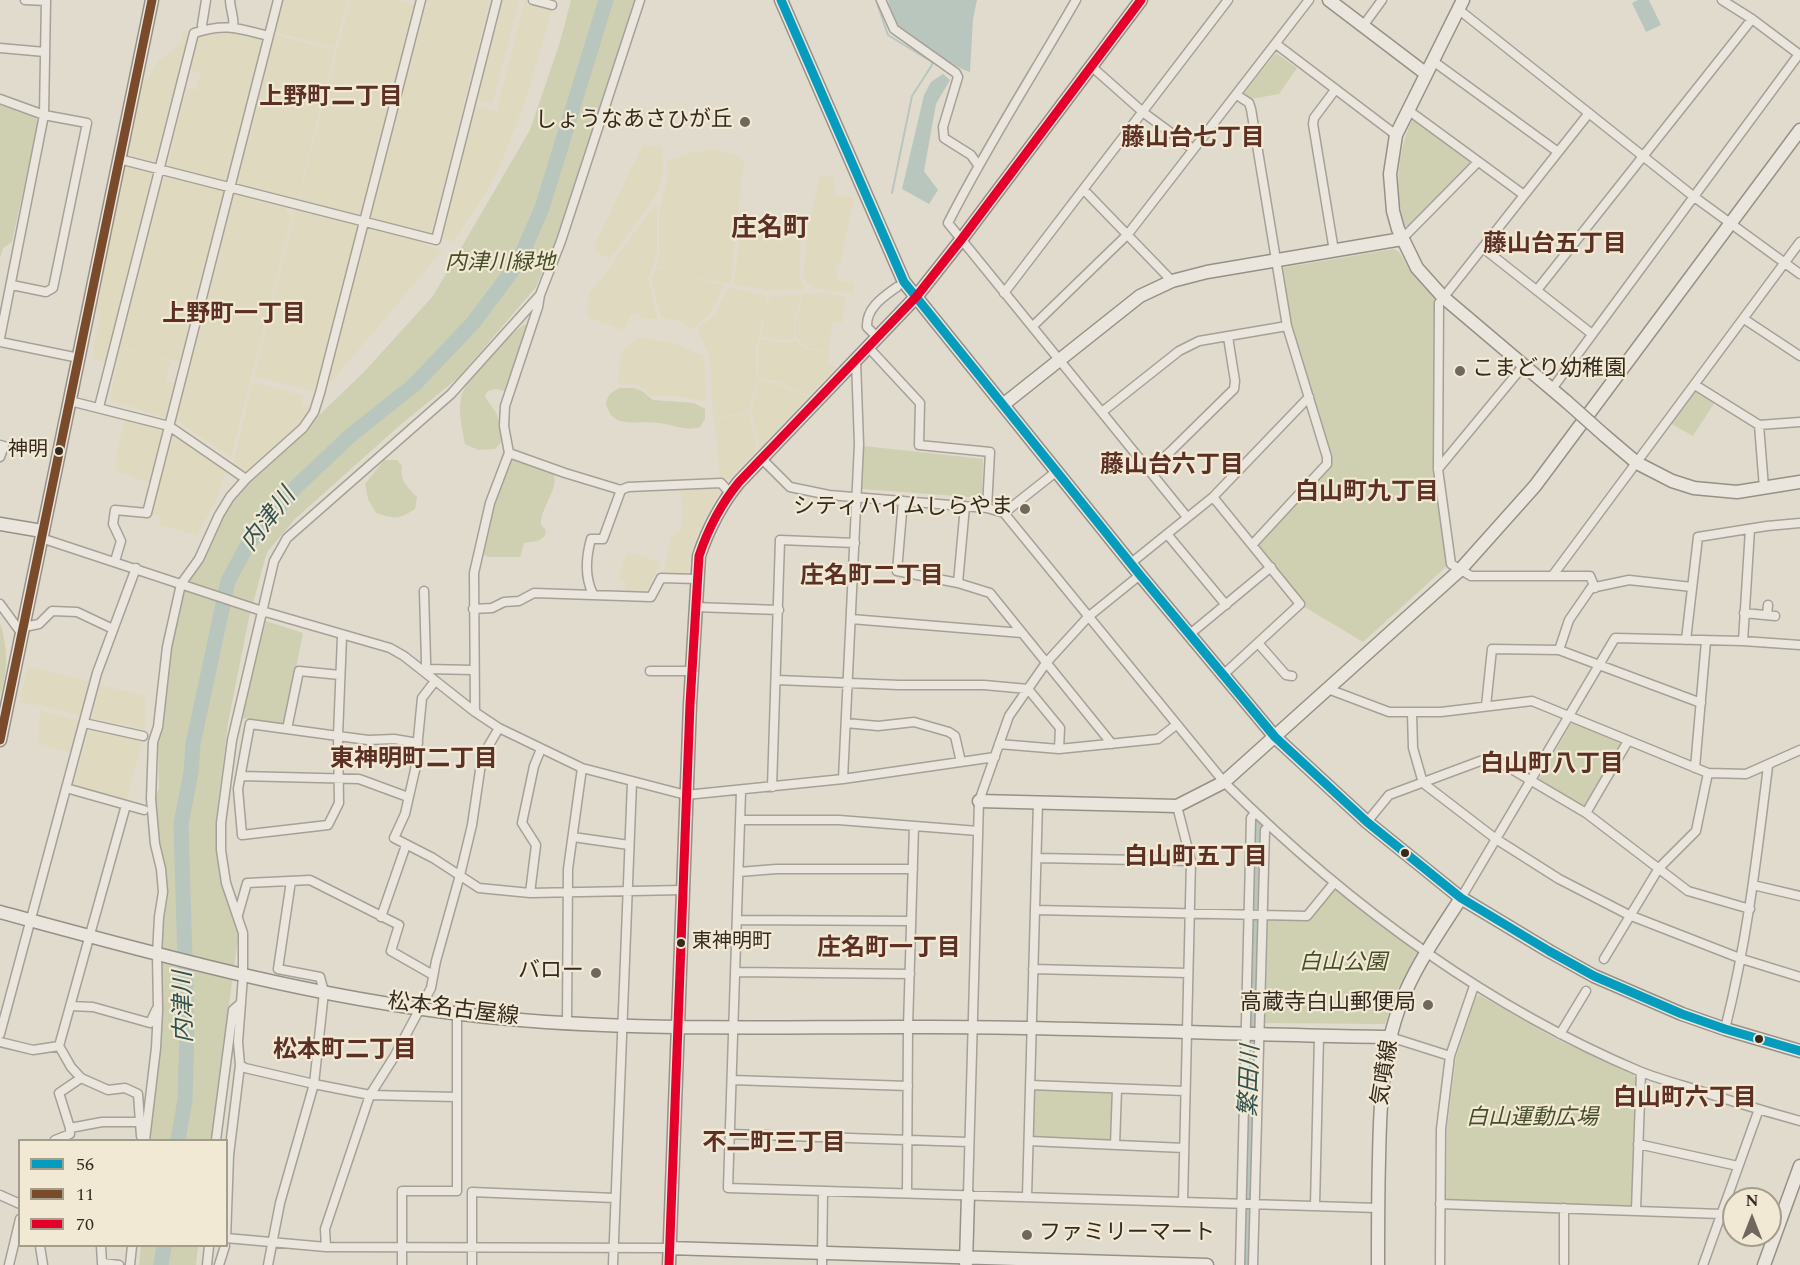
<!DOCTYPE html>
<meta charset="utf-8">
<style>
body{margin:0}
#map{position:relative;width:1800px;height:1265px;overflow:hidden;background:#e1dbce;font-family:Spectral,serif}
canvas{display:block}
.legend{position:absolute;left:18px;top:1139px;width:210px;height:108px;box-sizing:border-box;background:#f1e9d4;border:2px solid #a59d8c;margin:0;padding:8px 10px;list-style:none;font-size:18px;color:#342a20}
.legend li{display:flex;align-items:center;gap:12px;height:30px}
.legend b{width:30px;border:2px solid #a59d8c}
.north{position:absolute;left:1722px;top:1187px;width:60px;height:60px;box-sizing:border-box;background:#f1e9d4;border:2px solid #a59d8c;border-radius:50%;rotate:0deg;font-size:16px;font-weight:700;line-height:24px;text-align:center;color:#342a20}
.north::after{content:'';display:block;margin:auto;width:21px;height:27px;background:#71685d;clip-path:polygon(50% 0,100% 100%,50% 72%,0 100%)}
</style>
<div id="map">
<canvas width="1800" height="1265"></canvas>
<ul class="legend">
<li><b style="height:8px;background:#059cbd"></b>56</li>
<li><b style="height:8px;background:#7a4b2a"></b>11</li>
<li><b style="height:8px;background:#e4002b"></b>70</li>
</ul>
<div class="north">N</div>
</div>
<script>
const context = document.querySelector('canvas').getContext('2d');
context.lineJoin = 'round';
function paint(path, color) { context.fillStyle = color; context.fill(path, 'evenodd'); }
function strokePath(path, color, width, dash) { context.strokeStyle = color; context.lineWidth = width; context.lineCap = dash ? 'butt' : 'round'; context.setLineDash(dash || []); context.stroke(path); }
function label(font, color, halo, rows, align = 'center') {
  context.font = font + ' Spectral,"Noto Sans JP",serif'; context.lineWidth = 4.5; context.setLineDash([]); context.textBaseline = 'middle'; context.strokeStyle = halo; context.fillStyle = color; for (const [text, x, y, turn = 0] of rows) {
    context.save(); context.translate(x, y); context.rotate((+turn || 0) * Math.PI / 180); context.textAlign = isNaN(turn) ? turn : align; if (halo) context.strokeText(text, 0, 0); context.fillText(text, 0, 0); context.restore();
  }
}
paint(new Path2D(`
 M281 0H348L335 48 273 32Z
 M350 0H395L415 5 362 215 359 217 298 202Z
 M424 0H490L431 236 369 221 368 217Z
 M499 0H518L519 2 493 102 491 104 476 100 474 97Z
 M525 0 553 7 525 102 500 166 487 191 453 242 440 238 472 105 497 111Z
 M231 29 262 38 264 40 229 182 227 184 167 168 186 88 196 90 201 73 188 69 198 34Z
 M183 31H192L158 163 128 155 143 80 149 77 159 60 171 52 182 41Z
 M272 34 335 50 297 202 235 186 234 184Z
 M643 144 662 147 663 172 659 187 653 200 610 259 594 251 595 244Z
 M713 149 736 155 744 160 731 281 729 284 667 271 656 266 659 254V212L668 177 667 161 690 153Z
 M131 166 154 172 155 175 107 363 91 358 101 311 96 310 124 171 126 168Z
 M166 175 224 190 225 193 182 363 120 347 160 187Z
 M820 175 834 178V195L854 198 840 264 835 267 838 280 855 284 853 293 818 289 810 286 803 278 807 234Z
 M234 193 287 206 286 212 293 214 231 458 174 419 231 195Z
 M655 204 659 208 657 211V254L648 279 658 319H648L632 313 624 330 587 317 589 294 610 268 613 262Z
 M296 208 358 224 359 227 318 389 314 391 254 376Z
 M742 219 801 230 800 279 806 289 772 291 736 285 734 283Z
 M369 226 426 241 425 245 443 250 332 381 325 380 365 228Z
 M656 268 724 285 711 313 697 325 694 330 679 320 661 318 651 279Z
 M730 288 767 296 765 306 771 295 801 294 797 313 794 321V338L787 341 762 337 764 307 759 340 756 347 757 381 748 414 719 416 713 420 710 357 698 331 700 326 714 316 726 291Z
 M824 293 846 297 842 323 833 322 828 353 809 348 796 338 795 333V321L799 313 802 294Z
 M639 337 675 344 704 356 706 402 679 396H651L638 385 617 384 621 352Z
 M761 339 787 343 796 340 807 349 830 354 828 364 837 367 808 396 781 383 758 378V348Z
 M120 348 171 361 166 381 177 384 168 419 110 400Z
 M758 379 781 385 808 397 760 448 751 413Z
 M252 382 304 396 301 405 311 408 306 419 295 431 248 473 233 465Z
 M749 415 756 441 755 452 728 479 720 480 717 441 713 422 719 417Z
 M125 417 164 427 150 483 116 471V457Z
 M174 432 227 468 217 498 197 536 159 524 161 515 150 516 171 433Z
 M716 486 719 492 704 521 692 550 688 572 685 574 663 573 671 537 680 532 682 512 680 488Z
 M627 552 661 562 647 590 625 592V582L618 580Z
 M27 666 91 682 82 716 38 705 20 703Z
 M100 685 145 696V730L92 718Z
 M40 710 80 721 72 753 38 743Z
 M93 728 143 739 126 802 73 788 89 729Z`), '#dfd9c0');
paint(new Path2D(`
 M571 0H637L556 240 536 287 459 377 399 426 295 519 267 552 249 618 228 723 216 819V851L221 884 239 930 211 1140H150L159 1049 161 918 154 798 159 789 158 746 169 654 182 589 224 512 238 493 364 372 433 296 530 130 560 42Z
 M1276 53 1297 68 1279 94 1251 99 1243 94Z
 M0 104 36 117 38 123 12 242 3 248 0 258Z
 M1412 120H1416L1470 160V164L1409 227 1405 226C1394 191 1397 154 1412 120Z
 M1394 249 1399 252 1411 272 1434 298 1435 471 1447 566 1363 642 1303 606 1258 547 1259 544 1331 464 1332 459 1291 325 1281 268Z
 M525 324 527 329 504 391 496 389 488 391 485 396C488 403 493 407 496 413 501 422 501 432 501 442L495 449 478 450 465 444C462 429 458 413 461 398 463 382 511 333 525 324Z
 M620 388H634L642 391 653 400 694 403 705 409V419L700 427C685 432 672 424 658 423 642 420 615 429 608 409 606 404 605 405 607 400 609 393 614 391 620 388Z
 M1697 391 1715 402 1693 436 1670 423 1693 392Z
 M864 446 983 459 982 498 862 489Z
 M511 459 533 465 554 473C558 493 541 505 541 525L546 530 545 536 538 541 524 543 520 557H489L482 554 492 506Z
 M384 460H397L402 466C400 482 407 486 417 497L415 509C398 520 394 519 376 513L368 499 365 484Z
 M263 620 303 633 285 724 241 718Z
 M0 623C8 646 8 673 0 696Z
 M1574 723 1620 742 1621 746 1585 805 1581 806 1540 782 1539 778 1571 724Z
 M1335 886 1418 950 1398 988 1385 1024 1265 1023 1268 918H1309Z
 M1479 995 1556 1039 1634 1075 1636 1079 1632 1204 1630 1206 1448 1200 1446 1198 1447 1129 1456 1057 1476 997Z
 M1037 1090 1111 1092 1114 1095 1113 1138 1110 1141 1036 1139 1033 1136 1034 1092Z
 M141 1246H198L196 1265H139Z`), '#cfcfb2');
paint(new Path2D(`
 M888 0H977L973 19 970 72C954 67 909 40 898 27 892 20 890 8 888 0Z
 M1638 0H1649L1661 25 1646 32 1632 3Z
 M943 74 950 80 936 104 924 171 938 190 929 204 902 189 924 95 931 82Z`), '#b8c6bd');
strokePath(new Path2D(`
 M876 0 888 35 932 62V65L912 96 892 193`), '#b8c6bd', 2);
strokePath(new Path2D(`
 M178 1140 185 1100 187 1029 181 824 191 772 193 744 228 581 248 544 297 486 351 435 414 385 473 323 512 271 522 254 542 208 606 0
 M161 1265 164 1246
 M1246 1265 1259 825`), '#b8c6bd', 15);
const street = new Path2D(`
 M25 0 46 1
 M230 0C230 9 235 19 233 27
 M533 0 552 5
 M881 0 894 29 956 73 958 77 943 127 944 138 971 155 978 165
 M1076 0C1033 75 987 146 948 223L1187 517
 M1722 0 1752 19 1800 55
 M1458 9 1693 196 1800 274
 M1363 26 1382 0
 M203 30 202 25 206 0
 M1276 44 1396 135
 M0 48 45 52
 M1433 61 1558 152
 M1091 66 1144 113 1193 149
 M1237 95 1249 103 1251 109 1287 326 1327 457V464L1252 545
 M0 99 44 115 87 123 53 288 46 292 12 285
 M1408 110 1524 195
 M1589 113 1439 303 1438 469 1451 564 1471 576H1590L1595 588
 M119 159 436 240 497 0
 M1084 190 1172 281
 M1402 239 1478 162
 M1483 248 1592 334
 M1334 251 1313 124 1314 118 1335 90
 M1537 290 1752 19
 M1004 293 1228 0
 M1744 319 1800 356
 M1033 326 1128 234 1309 0
 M0 338 44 115 46 0
 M878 338 867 327C866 308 883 297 897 287
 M0 342 79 358
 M869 348 920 403 919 445 990 452 987 508
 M1695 385 1759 425 1800 422
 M1552 389 1799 54
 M70 401 169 426 246 479 303 428 314 412 320 393 421 0
 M99 407 194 33C226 23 237 28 268 36
 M1102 412 1179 351 1199 341 1287 326
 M1759 425 1764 488
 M0 445 4 446 0 457
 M509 453 565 473 621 490 628 487 721 483 730 493
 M762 459 790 487 829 495 987 508 1004 513 1224 782C1344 901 1483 1005 1639 1071 1656 1078 1674 1083 1691 1088 1727 1100 1764 1111 1800 1121
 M1438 469 1524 365
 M1150 470 1171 451 1234 389 1235 381 1228 337
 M1213 497 1300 604 1223 675
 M903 501 897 571 958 583 990 593 1112 744
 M1004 513 1057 471
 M1167 534 1226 605
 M41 538 262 611 390 648 404 656 475 712 499 728 582 768 686 795 843 779 995 757
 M115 561 121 541 113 524 115 510 147 513 278 0
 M1131 563 1213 497 1309 397
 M1553 575 1800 242
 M958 583 965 506
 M593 594C584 576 586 557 591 539H603L621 490
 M0 604 22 634
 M695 607 779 610
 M473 609 492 608 504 602 519 601 534 593 651 597 661 578 697 579
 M1744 613 1775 616
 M1767 615 1768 605
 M851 619 1022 633
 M24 627 39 624 52 611 77 612 113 629
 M1190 634 1271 567
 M342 636 338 736 339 803 328 825 242 835 238 789 250 724 338 736 368 740 394 739 418 743
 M1686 640 1698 537 1767 526 1800 523
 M1743 641 1750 529
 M1258 643 1286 675 1292 676
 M1559 650 1569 620 1591 588 1629 580 1692 587
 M426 669 473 670
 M423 671 426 669V661L424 591
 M650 671H691
 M777 680 899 685H984L1028 689 1060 728 1059 749
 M435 681 422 698 415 770 405 814 394 838 433 858 479 888 530 893 683 890
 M1328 689 1389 712H1441L1532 701 1708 773 1746 774 1800 750
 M1486 706 1492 649 1559 650 1701 703
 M475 712 474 573 490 503 509 453 504 426 505 406 538 307 540 295
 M1412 713 1413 748 1423 783 1496 839 1559 879 1629 915 1742 959 1800 977
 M84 723 143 736
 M846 723 878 726 914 722 949 732 955 736 961 762
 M287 729 299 671 340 675
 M999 744 1059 749 1158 739 1176 725
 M1695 768 1706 641
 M241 776 359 779 408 797
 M843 779 859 444 856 361
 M772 787 780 540 855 543
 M66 788 144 810
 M741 791 728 1188 1378 1208
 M1177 806 1191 861 1183 1202
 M1586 813 1628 741
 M740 820H839L978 831
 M1367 822 1389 795 1491 757 1586 813 1688 891 1750 909
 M573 837 629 845
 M1037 858 1191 861
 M739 872 776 869H913
 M1753 885 1800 896
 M530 893 536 845 522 823 534 766 541 749
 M1461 898 1615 638 1743 641 1800 645
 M1035 910 1307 916 1334 883
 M238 915 247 883 310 880 399 925 391 951 433 975
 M381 917 406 845
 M738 920 911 921
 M1604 959 1659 868 1696 831 1708 773
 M1033 969 1188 973
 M736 972 910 974
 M70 1006 93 1007 150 1023 156 1010
 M567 1023 568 869 582 768
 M1725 1029C1747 942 1757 856 1768 766
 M0 1034 97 673 136 568
 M1560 1034 1586 991
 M1390 1037 1450 1056
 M0 1042 33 1050 59 1046 71 1067 81 1078 108 1090 125 1088 138 1094 141 1136
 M59 1046 126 805
 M732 1080 908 1086
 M1030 1085 1185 1091
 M456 1097 370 1095 314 1084 245 1068 240 1065 238 1042 243 976V933L226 883 221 850V823L232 740 274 561 287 538 451 394 540 295 561 241 640 0
 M70 1128 102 1122H141
 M730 1134 969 1142
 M55 1140 70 1134V1128L59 1093 81 1078
 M145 1140 156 1048 158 1010 157 954 159 917 163 892 161 869 155 844 151 799 153 742 158 727 167 647 181 584 199 559 219 515 230 497 246 479
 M216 1140 233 1010 241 1003
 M1029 1141 1184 1148
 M1638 1144 1738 1166
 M1115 1145 1117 1089
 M907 1193 908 1027 914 826
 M0 1195 20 1204
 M968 1195 979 801 1009 716 1046 663 1088 617 1140 575
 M1027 1197 1038 802
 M1440 1204 1721 1214
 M1315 1206 1319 1036
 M1564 1208V1263
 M1636 1210 1641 1072
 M226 1238 326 1247 669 1248
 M226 1239 229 1155 240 1065
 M40 1246 43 1265
 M101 1246 102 1263 119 1265
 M326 1247 325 1229 370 1095 394 1057 431 988 436 961 460 875 472 825 482 757 499 728
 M9 1265 20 1219
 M130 1265 132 1246
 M207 1265 209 1246
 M219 1265 225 1246
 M268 1265 280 1203 314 1084 324 992 320 977 278 969 291 881
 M402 1265V1191H457V1014
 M472 1265V1192L615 1198
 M613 1265 632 782
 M822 1265 823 1191
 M1240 1265 1251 818 1255 813
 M1253 1265 1265 830 1269 826
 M1440 1265 1441 1129 1450 1056 1474 986
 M1703 1265 1759 1109`);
const secondary = new Path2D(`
 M781 0 904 282 1140 575 1275 737 1367 822 1461 898 1549 951 1594 976 1682 1014 1725 1029 1800 1051
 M1329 0 1425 73
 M1463 0 1396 135 1390 174 1393 211 1398 229 1417 268 1443 297 1567 402
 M1004 404 1140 296 1172 281 1207 272 1402 239
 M1604 435 1637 463 1672 481 1694 488 1737 492 1800 482
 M0 524 42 531
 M0 740 152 0
 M979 801 1177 806 1224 782 1460 570 1535 486 1800 130
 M0 912C152 953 304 996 461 1014 617 1033 775 1026 932 1027 1085 1027 1238 1035 1390 1037
 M669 1248 1207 1265
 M966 1263 968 1195
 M669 1265 690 704 699 556C708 529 721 504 739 482L916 297 961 240 1141 0
 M1378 1265C1378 1230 1378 1195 1379 1159 1380 1103 1382 1045 1405 993 1420 959 1441 929 1461 898
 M1764 1265 1800 1166`);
strokePath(street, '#a6a097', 11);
strokePath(secondary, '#969086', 15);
strokePath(street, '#eae6de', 8);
strokePath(secondary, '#eae6de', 12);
const secondaryBridge = new Path2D(`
 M1567 402 1604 435`);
strokePath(secondaryBridge, '#969086', 15, []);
strokePath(secondaryBridge, '#eae6de', 12);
strokePath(new Path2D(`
 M781 0 904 282 1140 575 1275 737 1367 822 1461 898 1549 951 1594 976 1682 1014 1725 1029 1800 1051`), '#059cbd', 9);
strokePath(new Path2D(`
 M0 740 152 0`), '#7a4b2a', 9);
strokePath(new Path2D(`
 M669 1265 690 704 699 556C708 529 721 504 739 482L916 297 961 240 1141 0`), '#e4002b', 9);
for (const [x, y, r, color] of [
 [745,122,6,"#71685d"],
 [1460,371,6,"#71685d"],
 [59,451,5,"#342a20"],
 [1025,509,6,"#71685d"],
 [1405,853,5,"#342a20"],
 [681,943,5,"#342a20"],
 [596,973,6,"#71685d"],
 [1428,1005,6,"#71685d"],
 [1759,1039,5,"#342a20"],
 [1027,1235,6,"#71685d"]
]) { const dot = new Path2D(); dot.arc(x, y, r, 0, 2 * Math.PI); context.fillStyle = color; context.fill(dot); strokePath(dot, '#f1e9d4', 2); }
label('20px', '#342a20', '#f1e9d4', [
 ["神明",48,451],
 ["東神明町",692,943,"left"]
], 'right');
label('22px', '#342a20', '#f1e9d4', [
 ["しょうなあさひが丘",733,122],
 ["こまどり幼稚園",1472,371,"left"],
 ["シティハイムしらやま",1013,509],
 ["バロー",584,973],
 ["高蔵寺白山郵便局",1416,1005],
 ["ファミリーマート",1039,1235,"left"]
], 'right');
label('italic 22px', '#454e29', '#f1e9d4', [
 ["内津川緑地",500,265],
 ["白山公園",1343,965],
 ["白山運動広場",1532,1120]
]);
label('22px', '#342a20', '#f1e9d4', [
 ["松本名古屋線",453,1011,7],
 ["気噴線",1387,1073,-81]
]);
label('bold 24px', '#5c3024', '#f1e9d4', [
 ["上野町二丁目",331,99],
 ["藤山台七丁目",1193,140],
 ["藤山台五丁目",1555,246],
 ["上野町一丁目",234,316],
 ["藤山台六丁目",1172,467],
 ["白山町九丁目",1367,494],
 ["庄名町二丁目",872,578],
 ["東神明町二丁目",414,761],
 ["白山町八丁目",1552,766],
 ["白山町五丁目",1196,859],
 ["庄名町一丁目",889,950],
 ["松本町二丁目",345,1052],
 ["白山町六丁目",1685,1100],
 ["不二町三丁目",774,1145]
]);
label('italic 24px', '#315250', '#f1e9d4', [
 ["内津川",270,521,-52],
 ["内津川",186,1007,-91],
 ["繁田川",1252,1081,-88]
]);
label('bold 26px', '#5c3024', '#f1e9d4', [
 ["庄名町",770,231]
]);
</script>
